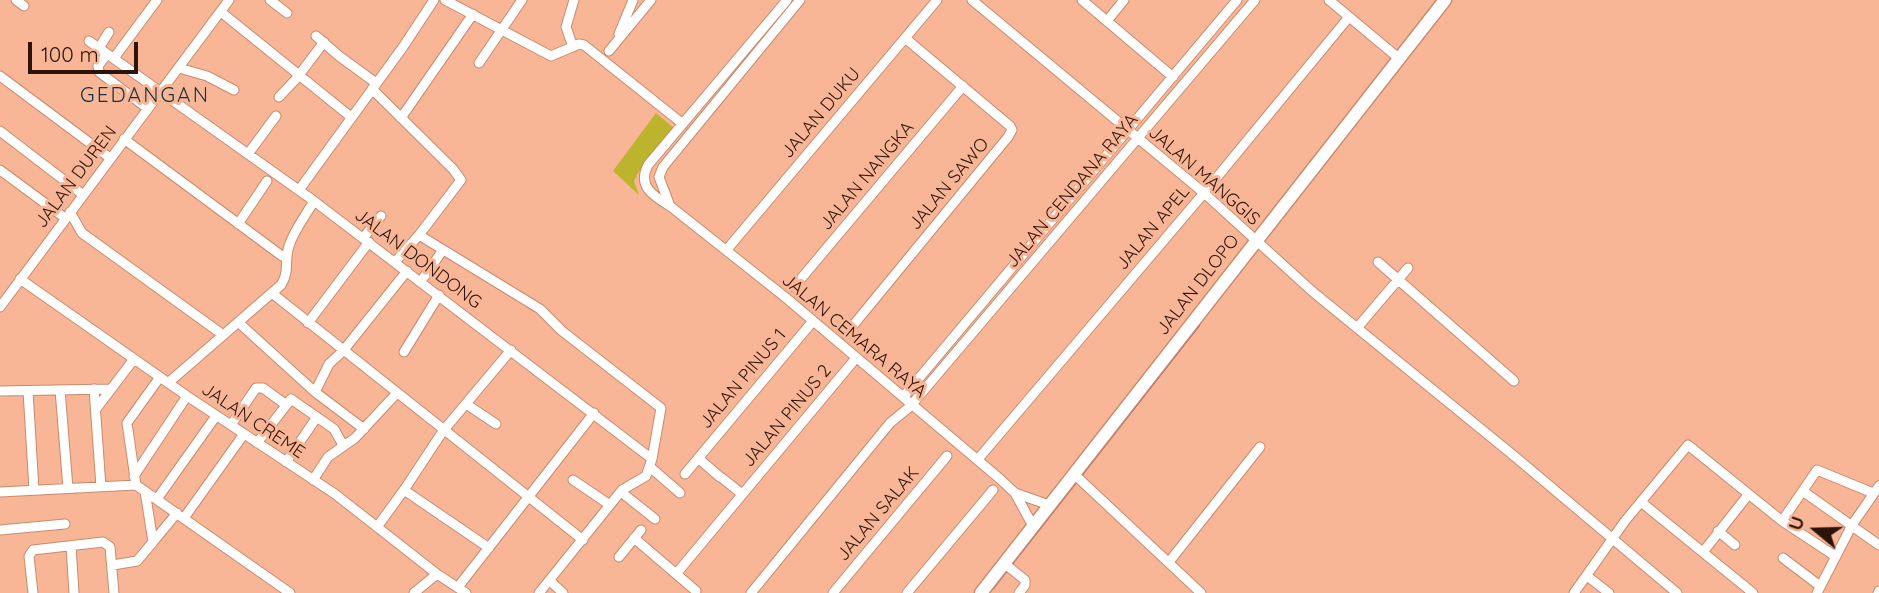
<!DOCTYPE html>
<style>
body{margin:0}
#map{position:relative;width:1879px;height:593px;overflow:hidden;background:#f9b697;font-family:Quicksand,sans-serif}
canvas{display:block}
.north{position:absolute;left:1781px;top:495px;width:70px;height:70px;-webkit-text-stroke:5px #f9b697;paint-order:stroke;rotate:289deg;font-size:19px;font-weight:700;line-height:28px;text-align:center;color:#2c1408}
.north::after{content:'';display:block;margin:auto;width:24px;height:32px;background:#2c1408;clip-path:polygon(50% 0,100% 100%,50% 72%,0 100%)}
.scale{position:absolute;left:28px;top:42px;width:110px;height:32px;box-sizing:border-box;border:4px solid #2c1408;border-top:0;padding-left:9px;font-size:21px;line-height:24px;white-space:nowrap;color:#2c1408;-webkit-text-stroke:5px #f9b697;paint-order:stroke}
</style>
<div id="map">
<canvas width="1879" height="593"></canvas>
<div class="north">U</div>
<div class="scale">100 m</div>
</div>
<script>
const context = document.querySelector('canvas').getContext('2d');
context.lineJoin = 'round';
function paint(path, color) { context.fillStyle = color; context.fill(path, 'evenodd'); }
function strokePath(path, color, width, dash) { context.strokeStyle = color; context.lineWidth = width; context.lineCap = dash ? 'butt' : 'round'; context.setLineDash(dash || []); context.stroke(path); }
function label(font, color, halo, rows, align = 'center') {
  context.font = font + ' Quicksand,sans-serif'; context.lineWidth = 6; context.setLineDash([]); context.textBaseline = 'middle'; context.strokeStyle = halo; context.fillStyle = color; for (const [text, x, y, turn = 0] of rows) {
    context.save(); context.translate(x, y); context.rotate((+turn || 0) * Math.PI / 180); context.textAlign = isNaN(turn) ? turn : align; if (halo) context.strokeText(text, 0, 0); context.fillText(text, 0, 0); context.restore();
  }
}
paint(new Path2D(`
 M656 113 675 129 638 173 634 181 639 195 613 171Z`), '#bcb42d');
strokePath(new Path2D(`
 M993 588 1199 325`), '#9c4671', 2.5);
const street = new Path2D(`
 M16 0 24 6
 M270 0 287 13
 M445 0 551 56 579 44 584 45 683 124
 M787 0 648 165C637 186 653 196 670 206L785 297 1000 479 1015 493 1033 526
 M972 0 1204 193 1313 292 1513 455 1677 593
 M1082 0 1173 77
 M1329 0 1396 56
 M221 12 351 117
 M1107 21 1124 0
 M619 34 633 0
 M316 36 339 56 376 83
 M89 41 314 201 652 459
 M573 47 566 27 574 0
 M99 48 109 32
 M609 51 651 0
 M107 54 98 66 99 72 147 108
 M114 58 157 0
 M479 63 522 0
 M179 68 207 76 234 90
 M0 76 110 158
 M372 89 453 169 461 180 419 235 395 262
 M279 97 296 79 324 42
 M401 118 473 14
 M0 131 82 194
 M124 139 282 256
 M248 154 276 116
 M0 170 65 218
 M299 190 403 47 434 0
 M670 206 659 177 663 167 800 0
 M70 212 82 233 219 332
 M238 224 267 181
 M419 235 540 309 562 331 661 408 652 459 646 476 622 490 539 593
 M363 238 381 216
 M729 247 937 0
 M1378 262 1514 381
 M20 279 187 396 335 494 437 574 466 593
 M421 281 443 250
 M794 287 963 86
 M273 294 583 540
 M0 307 229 0
 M238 322 315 392 364 429
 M308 323 369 242
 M1357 328 1408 268
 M846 334 1008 137 1012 130 1010 126 905 38
 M404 352 439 295
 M168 383 281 285C290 271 284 261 289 246 294 230 306 215 314 201
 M94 389 101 487
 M60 390 68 488
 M0 391 111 389
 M28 391 34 490
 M315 392 329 364 343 351 407 271
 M904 396 1237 0
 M913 403 1255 0
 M466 404 496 424
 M96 409 134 359
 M231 425 256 388H263L285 404
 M257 443 291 399 334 429 343 445
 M698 458 720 477
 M979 458 1204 193 1349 17
 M286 462 317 417
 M650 467 680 493
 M685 474 813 321
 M1074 474 1201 593
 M134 476 187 396
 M722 478 742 494
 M313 480 328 457 355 438 397 393
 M573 480 610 505
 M136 485 127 423 160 377
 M0 492 136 485 290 593
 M621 492 655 519
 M1804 492 1879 545
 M1015 493 1049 505
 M157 499 216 416
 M1641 502 1753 593
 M184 518 244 434
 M1782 521 1835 556
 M377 527 404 490
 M0 530 65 524
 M1718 531 1735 545
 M634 538 696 591
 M153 542 177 513
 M71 546 74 593
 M489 548 404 490 443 431 511 350
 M1703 552 1748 495
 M619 557 641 530
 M1783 558 1820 586
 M1169 562 1260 447
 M1005 564 1025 580V585L1019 593
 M113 565 137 561 153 542 145 491
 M676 574 856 358
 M1587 576 1609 593
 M550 581 563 593
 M458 587 594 413
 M33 593 29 556 33 550 103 542 110 547 114 593
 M414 593 437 574
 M751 593 890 423 912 405
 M833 593 947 456
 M907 593 993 490
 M1574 593 1625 521 1688 445 1782 521 1817 470 1873 493
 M1817 593 1852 525 1879 486
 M1878 593 1879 591`);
const secondary = new Path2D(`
 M981 593 1445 0`);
strokePath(street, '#c98a6c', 11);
strokePath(secondary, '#c98a6c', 15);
strokePath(street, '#fff', 9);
strokePath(secondary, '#fff', 12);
label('18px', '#2c1408', '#f9b697', [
 ["JALAN DUKU",821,113,-50],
 ["JALAN NANGKA",867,176,-50],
 ["JALAN MANGGIS",1204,176,41],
 ["JALAN DUREN",76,177,-53],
 ["JALAN SAWO",949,184,-50],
 ["JALAN CENDANA RAYA",1072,191,-50],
 ["JALAN APEL",1153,228,-50],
 ["JALAN DONDONG",418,259,37],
 ["JALAN DLOPO",1198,285,-52],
 ["JALAN CEMARA RAYA",854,336,40],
 ["JALAN PINUS 1",743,379,-50],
 ["JALAN PINUS 2",787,416,-50],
 ["JALAN CREME",253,421,34],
 ["JALAN SALAK",878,514,-50]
]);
context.letterSpacing = '2px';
label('21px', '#15323d', '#f9b697', [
 ["GEDANGAN",145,96]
]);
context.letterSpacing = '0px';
</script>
